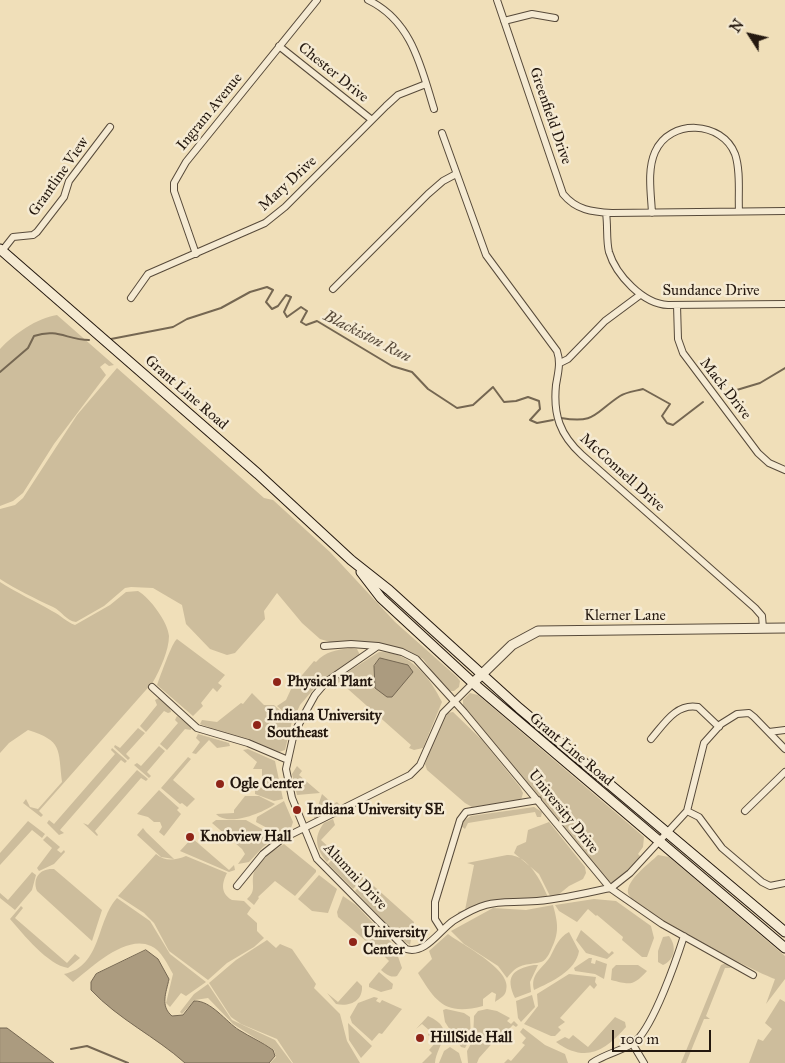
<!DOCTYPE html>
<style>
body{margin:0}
#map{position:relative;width:785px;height:1063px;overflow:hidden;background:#f0dfb9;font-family:"IM FELL Great Primer",serif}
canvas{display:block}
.north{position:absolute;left:725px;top:10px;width:50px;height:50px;-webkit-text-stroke:4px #f5ead2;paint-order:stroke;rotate:305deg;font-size:14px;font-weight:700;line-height:20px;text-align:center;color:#24180f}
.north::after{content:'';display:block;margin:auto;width:18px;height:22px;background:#24180f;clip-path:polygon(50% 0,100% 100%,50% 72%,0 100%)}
.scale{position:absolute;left:612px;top:1030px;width:99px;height:22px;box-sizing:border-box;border:2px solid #24180f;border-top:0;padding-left:6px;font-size:15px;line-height:18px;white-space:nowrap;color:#24180f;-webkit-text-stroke:4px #f5ead2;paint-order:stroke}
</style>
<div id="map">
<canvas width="785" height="1063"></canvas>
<div class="north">N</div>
<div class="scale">100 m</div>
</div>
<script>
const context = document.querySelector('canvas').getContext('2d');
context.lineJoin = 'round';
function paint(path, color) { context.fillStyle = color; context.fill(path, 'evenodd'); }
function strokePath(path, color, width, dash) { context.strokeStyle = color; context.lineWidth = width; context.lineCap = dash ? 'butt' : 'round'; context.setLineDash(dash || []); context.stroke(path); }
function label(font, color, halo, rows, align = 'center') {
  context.font = font + ' "IM FELL Great Primer",serif'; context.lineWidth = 5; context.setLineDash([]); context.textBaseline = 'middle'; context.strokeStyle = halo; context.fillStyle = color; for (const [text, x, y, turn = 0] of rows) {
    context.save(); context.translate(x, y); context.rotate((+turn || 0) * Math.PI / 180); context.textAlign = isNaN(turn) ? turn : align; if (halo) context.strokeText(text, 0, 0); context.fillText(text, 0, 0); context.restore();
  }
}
paint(new Path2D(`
 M57 315 114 365 109 366 105 363 100 367 106 375 54 444 23 493 13 501 0 506V349C14 334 37 318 57 315Z
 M117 368 264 498 273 500 330 552 395 622 457 677 460 681 459 687 454 691H447L423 659 407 650 372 642H330L320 639 302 623 277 593 264 611 265 619 235 653 227 655 210 649 186 624 182 605 153 588 131 587 125 588 104 606 76 622C66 621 62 611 53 607 34 598 17 590 0 579V509L15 505 23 498 77 415Z
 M0 582C17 593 35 601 52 611 61 615 66 622 75 625L110 605 126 592 138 591C150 598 168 622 169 636 169 650 160 670 153 682L39 811 43 815 41 817 23 803 26 799 30 807 38 809 62 782C58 749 63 741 28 730L9 743 0 753Z
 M177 639 225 675 218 683 222 686 217 692 213 688 201 703 203 706 193 716 157 685C160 677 172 642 177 639Z
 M351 648 357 649 360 655 318 684 300 705 293 720 277 706 286 700 292 687 314 661 316 662C326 651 336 650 351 648Z
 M379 652C409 651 430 677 442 702L423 748 414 750 409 748 411 745 340 682 335 684V680Z
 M252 693 264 705H274L292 721 285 750 276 753 200 724 202 720 217 722 241 703 243 704Z
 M470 693 478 695 644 837 643 847 638 854 641 857 614 883C601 881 589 860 582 851 546 803 507 759 469 714L463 705V700Z
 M159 698 170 708 171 712 168 713 164 711 146 732 140 726 157 705 155 700Z
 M453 712 482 740 520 787 523 793 521 800 472 807 465 803 427 770 425 764 441 720 447 713Z
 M177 716 191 727V730L185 729 167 750 160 744 178 723 175 720Z
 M138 728 145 733 126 754 130 758 128 760 114 747 115 745 120 748Z
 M198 734 229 743 230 746 217 748 209 740 196 754 192 753 200 742 196 738Z
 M159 746 165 751 147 772 151 776 149 778 134 765 137 763 141 766Z
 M112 748 127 761 125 763 121 760 60 830 64 833 59 835 47 823 49 820 54 824 115 754 111 750Z
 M248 749 275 761 283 799 274 801 255 794V788L262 787V769H253L257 762 243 750Z
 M188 757 191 759 173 780 195 799 187 807 182 803 180 804 161 788Z
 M297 766 302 771 299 775 320 793 297 795 292 774Z
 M137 770 148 779 146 781 141 778 95 831 98 835 97 836 83 823 88 825Z
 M159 790 179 808 177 810 181 814 164 836 159 832 162 827 160 822H154L148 817 137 814Z
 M322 794 333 804 337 802 340 805 319 818H314Z
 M245 796H259L275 804C263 813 228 827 216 814L234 813V810Z
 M284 801 293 822 291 828 280 835 256 822 257 817Z
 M534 807 542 812 541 817H537L535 812 468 823 465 829 461 826 463 821 471 816Z
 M333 819 335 825 321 840 335 853 327 862C316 849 313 837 324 823Z
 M216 820H246L276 837 263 847 249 862 238 864 245 854 242 849 212 823Z
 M28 821 45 834 42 838 32 830 0 865V853Z
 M549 822 585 867 586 873 583 879 569 886 558 895 550 896 539 874 514 853 517 846 526 842 528 830Z
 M143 828 146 832 174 859 161 857 137 835Z
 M47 836 60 847 57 850 61 853 64 850 65 852 54 864 39 871 37 868 52 848 43 840Z
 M192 838 229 870 234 865 235 870 229 872 180 851Z
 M284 844 316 870V872L295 896 275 881 258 897 259 898 254 905 247 899C256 891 252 886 253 877 254 864 274 850 284 844Z
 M156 854C165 862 176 860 186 856L227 873C222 883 220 893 232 900L244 901 251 908 247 914 257 923V931L264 938 254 947 227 963 208 980 169 951 154 923 144 913 118 896Z
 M337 854 364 878 353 889 328 864Z
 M507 855C528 854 541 881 548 897L533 900H491L459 915 458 912 465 910 474 865 467 863Z
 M658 855 669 857 785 956V979L766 1004 775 979C755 972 630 908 628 893 626 880 650 863 658 855Z
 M54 869 102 910 92 941 37 891C32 878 40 868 54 869Z
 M32 872 36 875 32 890 15 910 0 898V893L8 900Z
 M319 875 337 889 328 913 312 911 298 899Z
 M366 879 414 922 410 945 402 940 355 891Z
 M343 896 356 905 394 945 402 968 397 976C390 978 386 974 381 970L389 961 369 941 367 942 338 917 337 912Z
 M117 898 150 921 170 954 206 982 186 996 181 993 170 1007 166 1003 173 974C168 965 161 950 151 946 126 934 92 967 73 982L64 974C102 966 96 921 117 898Z
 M594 899 616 901 651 926 654 938 647 957H642L622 940 623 937 597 915 596 916 588 909 577 922 559 911 555 905Z
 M553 905C559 927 559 934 549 954 547 957 545 961 541 962 525 966 519 962 507 978L498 966 464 944 451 931 493 908 526 910Z
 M21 906 23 908 15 918 67 963 75 954 80 958 68 968C48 965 23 934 10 919Z
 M581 930 609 954 612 951 614 953 607 959 586 953 576 940Z
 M569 932 579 951C576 971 551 982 534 990 530 974 542 969 550 957 556 946 558 938 569 932Z
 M448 934C462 945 514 970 506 991 505 996 499 999 495 1002L496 994 492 992 483 999V1006C445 1016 436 1002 418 973L432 959 429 951Z
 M669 936C677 946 675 960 663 965L658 962V951L663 937Z
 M267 940 276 948 280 944 292 949 316 984 314 988 340 1014 347 1041 360 1063H293L277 1039 241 1024 231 1017 209 983 236 960Z
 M589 958H592L591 963 595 964 596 960 607 964 604 979 595 974 575 971 574 968Z
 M726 963 731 968H725L706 1016 710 1019H704L686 1063H681L721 965Z
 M534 965H538L530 982 531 992 515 998C505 977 512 969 534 965Z
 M616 965H638L647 971C633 986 631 985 611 980L612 969Z
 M379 972 393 984 392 989 381 992 369 987V984Z
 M569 974 596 977 595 982 597 985 594 989 590 985 560 1018 565 1022 558 1027 561 1030 555 1036H551L524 1024 538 1006 537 994Z
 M357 981 362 986C363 1001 350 1007 336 1004L327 993 338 1002Z
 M208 984 232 1020 275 1040 292 1063H270L276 1057 274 1050 233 1024 208 998 195 1000 182 1014 180 1012 194 994Z
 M532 995 535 1007 521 1022 518 1018 516 1001Z
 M374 997 378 998 376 1001 380 1003 382 1000 402 1009 382 1034 379 1033 372 1041 352 1023 350 1017 358 1003Z
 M780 999 785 1002V1063H749L758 1039 763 1041 772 1029 765 1023Z
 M446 1009 464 1013 470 1017 471 1037 465 1048 461 1047 445 1022 443 1010Z
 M487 1009 497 1011 510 1018 507 1021 511 1024 514 1021 518 1025 516 1027 513 1025 508 1030 506 1028 479 1058 477 1063H468L467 1051 473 1040 474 1016 478 1011Z
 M428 1016C458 1030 437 1043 435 1063H422L432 1053 429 1050 436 1042 428 1035 430 1031 422 1024 416 1029Z
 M615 1017 625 1022 626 1027C604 1052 585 1063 556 1042L565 1037 569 1039 573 1035 588 1047Z
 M348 1023 372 1046 361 1058 349 1040Z
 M523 1028 545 1045 565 1054 568 1063H504L508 1059 511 1061 525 1045 522 1043 526 1038 520 1032Z
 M450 1047 459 1053 462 1063H439L444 1051Z`), '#cdbd9c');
const water = new Path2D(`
 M380 658 408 665 413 672 392 697H387L375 688 374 666Z
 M146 950 158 959 169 979C166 993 160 1006 172 1016L183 1015 194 1001C211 1000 226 1022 239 1030 250 1037 262 1042 273 1050L275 1056 269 1063H185C156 1037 118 1019 91 990V982L96 974Z
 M0 1028H7L54 1063H0Z`);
paint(water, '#ab9b7f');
strokePath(water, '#756752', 1);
strokePath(new Path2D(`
 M111 339 173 327 187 319 221 308 250 292 267 287 273 290 266 302 272 309 278 306 286 295 291 297 284 312 287 317 301 307 307 311 301 322 306 325 317 321 392 366 412 372 428 389 457 408 473 405 493 387 504 402 516 401 528 397 539 401 540 409 530 420 537 423 553 420
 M0 372 28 348 34 336C58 328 67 340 89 340
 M730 392 760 383 785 368
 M561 418C596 424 594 413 620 396 626 392 636 391 643 389L670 404 662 416 667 423 673 425 703 402
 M71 1049 87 1046 128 1063`), '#756752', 2);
const minor = new Path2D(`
 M368 0C412 21 421 67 434 109
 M497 0 563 194C576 210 592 212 612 213L785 211
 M504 21 532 14 555 18
 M279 46 372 120
 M442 133 486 255 557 351C561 363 558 373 556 385 553 415 560 435 582 455L755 608 762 616 763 628
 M606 213C608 226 606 240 609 252 616 275 643 304 668 305L785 304
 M652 213C651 193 647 170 655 152 670 118 722 121 735 154 741 171 738 194 739 211
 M2 251 13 237 33 235 37 232 64 197 69 181 110 127
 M196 254 174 191V183L186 162 317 0
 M333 289 428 194 443 181 456 174
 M131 298 148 274 265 223 285 207 386 106 398 95 426 84
 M677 305 678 339 683 353 758 453 769 463 785 470
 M560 363 568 359 605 321 640 295
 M324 646 351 644 378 646
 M152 687 197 728 248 743 288 760
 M769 732 785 730
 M651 739C664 724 676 703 698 707L719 727
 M687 811 699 817 722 848 762 882 770 886 785 883
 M745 811 785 772
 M237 886 263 854 282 839 410 775 420 765 443 713 473 683
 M442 930 435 919V902L460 820 466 812 538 800
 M753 975 662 924 610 888 464 712 416 659 402 652 378 646 326 682 315 695 294 733 286 769 292 798 317 859 406 949C425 955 439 931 453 921 490 897 498 904 537 901 560 899 583 894 605 889L611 888 630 873 687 811 704 743 721 724 737 714 749 713 754 717 785 749
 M632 1043 644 1063
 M592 1063C606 1053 626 1050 636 1041 654 1024 676 961 684 936`);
const tertiary = new Path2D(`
 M473 683 512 645 538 631 785 628`);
const secondary = new Path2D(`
 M0 249 258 474 351 560 389 590 519 708 785 932
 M361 572 381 598 473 683 785 948`);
strokePath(minor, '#574a3a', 8);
strokePath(tertiary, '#574a3a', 11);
strokePath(secondary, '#24180f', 11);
strokePath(minor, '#f5ead2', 6);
strokePath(tertiary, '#f5ead2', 9);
strokePath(secondary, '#f5ead2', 9);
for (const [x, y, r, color] of [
 [277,682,5,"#8f2418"],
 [257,725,5,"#8f2418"],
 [220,784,5,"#8f2418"],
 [297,810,5,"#8f2418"],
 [190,837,5,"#8f2418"],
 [353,942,5,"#8f2418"],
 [420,1038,5,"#8f2418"]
]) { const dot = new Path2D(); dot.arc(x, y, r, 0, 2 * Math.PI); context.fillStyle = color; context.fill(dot); strokePath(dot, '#f5ead2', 2); }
label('15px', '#24180f', '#f5ead2', [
 ["Chester Drive",333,73,39],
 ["Ingram Avenue",210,112,-51],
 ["Greenfield Drive",550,116,71],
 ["Grantline View",59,177,-55],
 ["Mary Drive",288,184,-43],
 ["Sundance Drive",711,291],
 ["Mack Drive",725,389,52],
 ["Grant Line Road",186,393,41],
 ["McConnell Drive",622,473,42],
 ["Klerner Lane",625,616],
 ["Grant Line Road",571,750,40],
 ["University Drive",563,812,51],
 ["Alumni Drive",355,877,47]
]);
label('bold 15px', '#24180f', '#f5ead2', [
 ["Physical Plant",287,682],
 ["Indiana University",267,716],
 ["Southeast",267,733],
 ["Ogle Center",230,784],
 ["Indiana University SE",307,810],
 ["Knobview Hall",200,837],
 ["University",363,933],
 ["Center",363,950],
 ["HillSide Hall",430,1038]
], 'left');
label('italic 16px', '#5a4c3c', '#f5ead2', [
 ["Blackiston Run",367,337,27]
]);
</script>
